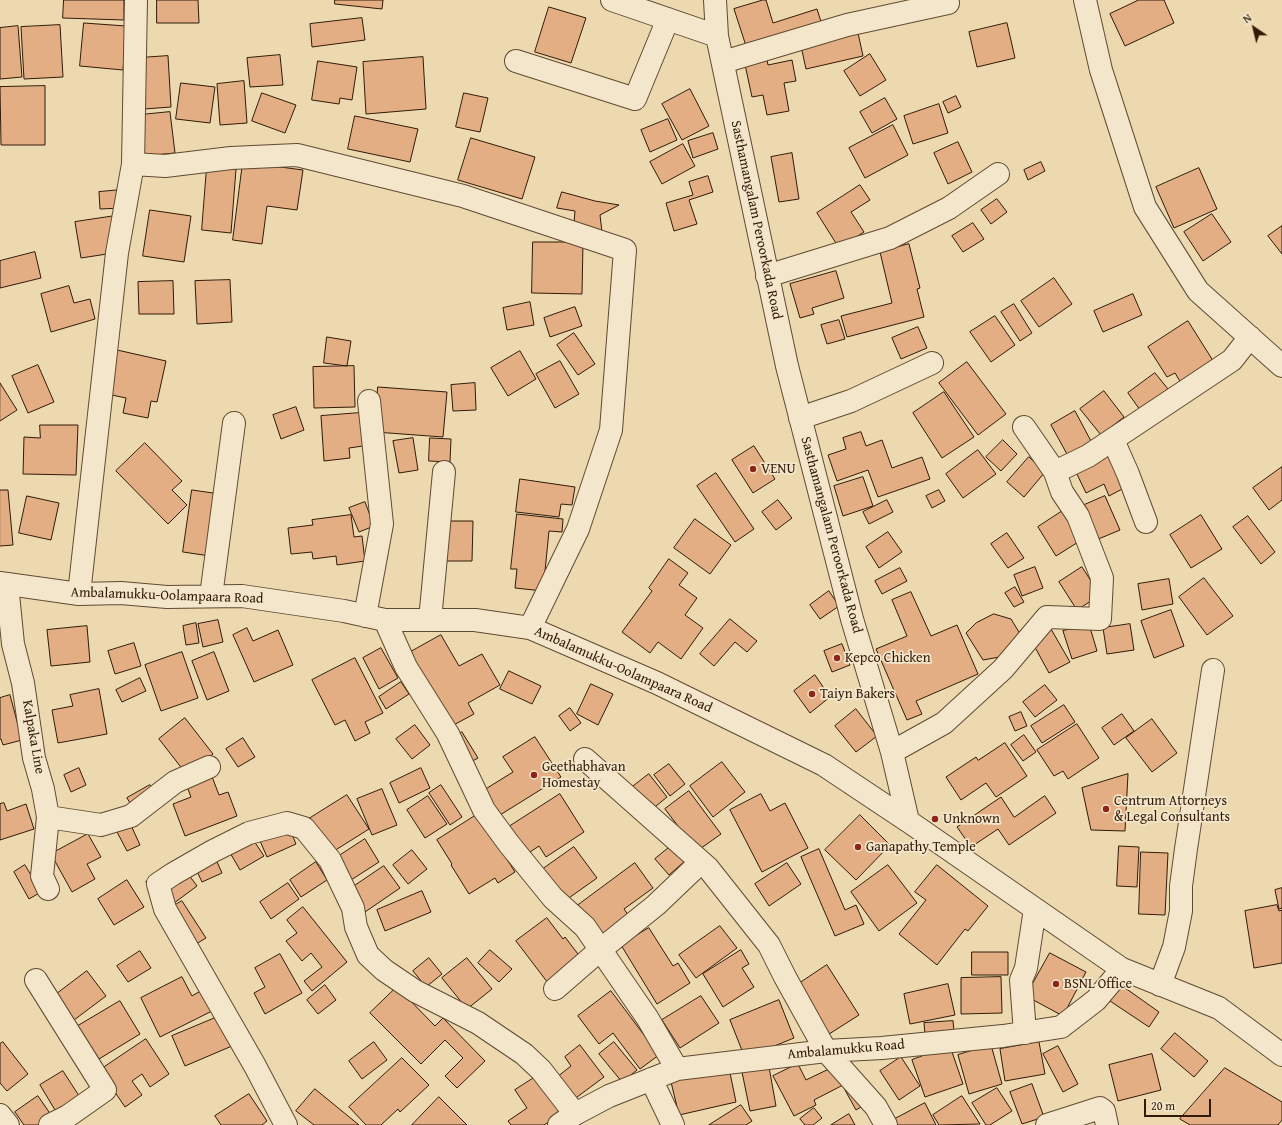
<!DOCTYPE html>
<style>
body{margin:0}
#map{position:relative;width:1282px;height:1125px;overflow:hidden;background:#ecd9af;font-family:"Gentium Book Plus",serif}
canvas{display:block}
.north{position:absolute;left:1234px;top:8px;width:40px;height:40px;-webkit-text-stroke:3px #f3e6cb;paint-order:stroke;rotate:325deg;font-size:11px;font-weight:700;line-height:16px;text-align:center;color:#311a07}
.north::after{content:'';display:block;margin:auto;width:14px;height:18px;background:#311a07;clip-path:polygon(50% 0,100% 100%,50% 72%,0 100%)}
.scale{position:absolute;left:1144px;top:1099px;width:67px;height:18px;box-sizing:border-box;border:2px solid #311a07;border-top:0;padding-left:5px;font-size:12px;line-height:14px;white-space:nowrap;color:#311a07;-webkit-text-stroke:3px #f3e6cb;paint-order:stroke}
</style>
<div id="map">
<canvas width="1282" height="1125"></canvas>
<div class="north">N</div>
<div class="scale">20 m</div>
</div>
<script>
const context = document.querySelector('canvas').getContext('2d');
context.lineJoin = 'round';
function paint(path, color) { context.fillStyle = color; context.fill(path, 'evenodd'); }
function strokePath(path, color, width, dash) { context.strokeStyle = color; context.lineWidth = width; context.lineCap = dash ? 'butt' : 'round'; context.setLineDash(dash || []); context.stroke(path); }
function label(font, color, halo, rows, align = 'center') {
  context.font = font + ' "Gentium Book Plus",serif'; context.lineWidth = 3.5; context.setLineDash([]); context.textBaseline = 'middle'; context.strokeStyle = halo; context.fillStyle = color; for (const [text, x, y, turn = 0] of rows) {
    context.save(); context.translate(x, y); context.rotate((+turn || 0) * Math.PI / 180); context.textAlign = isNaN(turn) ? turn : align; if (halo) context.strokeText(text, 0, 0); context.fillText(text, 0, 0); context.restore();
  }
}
const building = new Path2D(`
 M64 0H124V20L63 18Z
 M157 0H198L199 23H157Z
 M335 0H383L382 9 335 4Z
 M763 0H766L773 23 817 9 822 25 747 49 734 9Z
 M1139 0H1164L1174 23 1125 46 1110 14Z
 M549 7 586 18 571 63 535 52Z
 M362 18 365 40 312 47 310 24Z
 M84 23 126 26 123 70 80 66Z
 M1007 23 1015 58 977 67 969 32Z
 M60 25 63 77 24 79 21 27Z
 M18 26 22 77 0 79V28Z
 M858 33 863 56 806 69 801 46Z
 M870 54 886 80 860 96 844 71Z
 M280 55 283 85 250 87 247 58Z
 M766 55 768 65 792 60 796 81 784 83 789 111 767 115 763 95 752 97 744 60Z
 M168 56 171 107 144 109 139 58Z
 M423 57 426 109 366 114 363 62Z
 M318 61 357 67 352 100 340 98 339 104 312 100Z
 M244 81 247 123 220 125 217 84Z
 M181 83 215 87 210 123 176 119Z
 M45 86V145H1L0 87Z
 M690 89 709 126 682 140 662 104Z
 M262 93 296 105 285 133 252 121Z
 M464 93 488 98 480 132 456 127Z
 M956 96 961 107 948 113 943 102Z
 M885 98 897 119 872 133 860 112Z
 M939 104 948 133 913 144 904 116Z
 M170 112 175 153 144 156 140 115Z
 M355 116 418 129 410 162 348 149Z
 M668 119 677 140 650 152 641 130Z
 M893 125 908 155 865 178 849 148Z
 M713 133 718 149 693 158 688 141Z
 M471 138 535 157 522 199 458 180Z
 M958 142 972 172 948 184 934 153Z
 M683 144 695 166 662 184 650 162Z
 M792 153 799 199 779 202 771 157Z
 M243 162 303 170 297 210 267 206 262 244 233 240Z
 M1041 162 1045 171 1028 180 1024 170Z
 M207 167 236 169 231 233 202 230Z
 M1199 168 1217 209 1174 228 1156 187Z
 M708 176 713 192 689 200 697 224 674 231 666 203 693 195 689 182Z
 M860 185 870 200 851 212 864 232 839 248 817 213Z
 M121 190 122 208 100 209 99 192Z
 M562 192 595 201 619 205 600 215 602 232 574 223 575 211 557 208Z
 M997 199 1007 212 991 224 981 210Z
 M150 210 191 216 184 262 143 256Z
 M1212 214 1231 242 1203 261 1184 232Z
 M115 216 120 252 81 258 75 222Z
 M973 223 984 239 963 252 952 236Z
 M1282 226V254L1268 236Z
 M533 242H583L582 294 532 293Z
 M909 244 920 288 917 289 924 317 847 337 841 316 892 303 880 252Z
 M35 252 41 278 0 288V261Z
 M836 271 844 298 812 308 814 314 800 318 790 284Z
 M1054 278 1072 304 1039 327 1021 301Z
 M230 280 232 322 197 324 195 281Z
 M173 281 174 314H139L138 282Z
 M69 286 74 303 90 299 95 319 51 332 41 294Z
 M1133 294 1142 315 1103 332 1094 311Z
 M530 302 534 325 507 330 503 308Z
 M1014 304 1032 333 1020 341 1001 312Z
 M575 307 582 326 550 337 544 318Z
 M995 316 1015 345 991 362 970 332Z
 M839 320 845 339 827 344 821 325Z
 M1188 321 1217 367 1184 388 1175 373 1167 377 1148 347Z
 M918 327 927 348 901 359 892 338Z
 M574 333 595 364 578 375 557 345Z
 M327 337 351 341 347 366 324 363Z
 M117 350 166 361 157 402 151 401 148 418 123 413 126 398 107 394Z
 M520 351 536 379 508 396 491 368Z
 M560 361 579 394 555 408 536 374Z
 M967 362 1006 414 978 435 939 383Z
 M38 365 54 402 28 413 12 376Z
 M354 366 355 407 314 408 313 367Z
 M1155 373 1168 389 1140 410 1128 393Z
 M0 383 17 410 0 421Z
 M475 383 476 410 453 411 451 385Z
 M378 387 447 392 443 437 375 432Z
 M1104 391 1124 417 1101 435 1080 409Z
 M944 392 974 437 942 458 913 413Z
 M296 407 304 430 281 439 273 415Z
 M1075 411 1092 443 1068 456 1051 425Z
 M360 413 363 446 349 448 350 458 324 461 321 416Z
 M40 425H78L76 475 23 474 24 437 40 438Z
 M861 432 866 446 882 440 892 468 922 457 930 479 878 497 868 470 837 481 828 455 846 449 843 438Z
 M413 438 418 470 399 473 393 441Z
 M430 438 451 439 450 462 429 461Z
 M1003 440 1017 454 1001 471 986 457Z
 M145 443 182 481 172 490 187 505 168 524 116 471Z
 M754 446 775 479 753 493 732 460Z
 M978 450 996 474 963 498 946 474Z
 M1109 453 1126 487 1109 496 1104 484 1086 493 1075 470Z
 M1029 457 1045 472 1024 497 1007 482Z
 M1282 467V500L1269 510 1253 488Z
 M716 473 754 529 735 542 697 486Z
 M863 477 873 506 843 516 834 486Z
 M520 479 575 487 572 505 561 504 559 517 516 512Z
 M0 490H8L13 545 0 546Z
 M192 490 220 494 210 556 183 552Z
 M939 490 945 501 932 508 926 496Z
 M27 496 59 503 51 540 19 533Z
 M1105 496 1120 530 1096 540 1082 506Z
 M778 500 792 518 776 530 762 512Z
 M887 500 893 512 869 524 863 512Z
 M365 502 374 526 359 532 349 508Z
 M1064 510 1083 539 1056 556 1038 527Z
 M517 514 563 519 562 532 549 531 543 591 515 588 517 569H511Z
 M351 515 354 537 362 536 365 561 337 565 336 556 313 559 312 552 291 554 288 528 313 525 312 520Z
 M1201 515 1222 549 1191 568 1170 535Z
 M1248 516 1275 552 1261 564 1233 527Z
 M695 519 731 545 710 574 674 548Z
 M445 521H473L472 561H445Z
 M888 532 902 552 879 568 866 547Z
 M1007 533 1024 558 1008 568 991 544Z
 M669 559 688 573 679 585 697 598 685 615 703 628 681 659 658 642 650 653 622 632 652 591 649 588Z
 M1035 567 1043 588 1022 596 1014 575Z
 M1082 567 1100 595 1077 610 1059 582Z
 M900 568 907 581 882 594 875 581Z
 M1204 578 1233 616 1207 635 1179 597Z
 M1169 579 1173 604 1142 610 1138 584Z
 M1015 587 1024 602 1014 607 1005 593Z
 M829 591 839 606 820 619 810 605Z
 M911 592 931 636 957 625 978 674 916 701 922 714 907 720 876 649 907 636 892 600Z
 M1171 610 1184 646 1154 658 1141 621Z
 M994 614 1011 619 1022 637 1005 656 983 660 966 633 976 623Z
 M730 619 757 641 747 652 735 642 714 666 700 654Z
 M218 620 223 642 203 647 198 624Z
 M196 623 199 643 186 645 183 626Z
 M1089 624 1097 651 1072 659 1063 631Z
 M1130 624 1134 650 1107 654 1103 628Z
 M87 626 90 662 51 666 47 630Z
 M247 628 253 641 278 630 293 665 254 682 233 635Z
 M1051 629 1070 662 1049 673 1031 640Z
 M441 635 459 666 482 654 500 685 468 703 474 714 448 728 407 654Z
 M134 643 141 666 115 674 108 651Z
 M842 644 850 665 832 672 824 651Z
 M381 648 398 678 379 689 363 658Z
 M182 652 198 698 161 711 145 665Z
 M214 652 229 691 207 700 192 661Z
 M355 658 383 713 365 722 370 733 355 741 345 720 335 725 312 680Z
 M509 671 541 686 532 704 500 689Z
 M815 675 830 697 810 713 794 691Z
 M140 678 146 691 122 702 116 690Z
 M401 682 409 694 386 709 379 697Z
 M591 684 613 694 598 725 577 714Z
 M1045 685 1057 700 1035 717 1023 702Z
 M99 689 107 734 58 743 52 710 73 706 70 695Z
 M10 695 22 740 3 745 1 739H0V698Z
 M1064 705 1075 722 1042 743 1031 726Z
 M570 708 581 723 570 731 559 716Z
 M856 709 877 736 856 752 835 726Z
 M1021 712 1027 726 1015 731 1009 717Z
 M1122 714 1134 731 1114 745 1102 728Z
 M185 718 213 754 187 775 159 739Z
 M1152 719 1177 753 1152 772 1126 738Z
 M1077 724 1099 758 1068 779 1063 771 1054 776 1037 750Z
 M415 725 430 745 412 759 396 739Z
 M462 732 478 758 467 764 451 739Z
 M1024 735 1036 752 1023 761 1011 745Z
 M535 737 561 777 500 815 484 790 513 772 503 757Z
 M243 738 255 757 238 767 226 749Z
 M1005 743 1027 776 996 797 986 783 961 800 946 777 976 757 978 760Z
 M722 762 745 792 713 817 690 786Z
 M669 764 685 784 670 796 654 775Z
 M79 768 86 785 71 792 64 775Z
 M421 768 430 788 399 803 390 783Z
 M211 774 219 795 228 792 237 816 185 836 173 804 191 797 186 784Z
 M649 774 667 797 650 811 631 788Z
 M1128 774 1125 831 1091 830 1082 788Z
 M150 785 156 795 133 808 127 798Z
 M441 785 462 817 450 825 429 793Z
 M382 789 397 825 372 835 357 799Z
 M689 791 721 834 697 851 665 809Z
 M560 794 584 832 546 857 539 846 521 858 504 830Z
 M761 794 770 811 785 803 808 848 762 872 730 810Z
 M347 795 369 829 326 856 304 822Z
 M428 796 447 824 425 838 407 810Z
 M1045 796 1056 813 1009 845 998 829 971 847 957 827 1001 797 1014 817Z
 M4 803 7 811 26 804 34 829 0 840V804Z
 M478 814 515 872 498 883 495 878 469 894 451 865 452 864 437 840Z
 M284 815 296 844 267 857 254 827Z
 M860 815 890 845 856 880 825 850Z
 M130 823 140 845 127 851 116 830Z
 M246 829 264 856 240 870 229 851Z
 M88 834 101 857 87 864 95 879 72 892 51 854Z
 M365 839 379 862 351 880 336 858Z
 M209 844 222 873 202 882 189 854Z
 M671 846 685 861 669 875 655 859Z
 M1119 846 1139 847 1137 887 1117 886Z
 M574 847 597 878 566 900 543 869Z
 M819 849 845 910 856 905 864 924 835 936 801 857Z
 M412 850 427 869 408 884 393 865Z
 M1141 852 1168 853 1165 915 1139 914Z
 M177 859 197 886 166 909 146 882Z
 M316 862 327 880 301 897 290 880Z
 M635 863 653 888 624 909 631 919 602 940 577 906Z
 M787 863 801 884 769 906 755 884Z
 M25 865 41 892 29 899 14 872Z
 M888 865 917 903 879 931 851 892Z
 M937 865 988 906 968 931 965 929 937 965 899 934 926 900 915 892Z
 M384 866 400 888 365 912 350 889Z
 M127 880 144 907 114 925 98 899Z
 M288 883 299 899 271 919 260 902Z
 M1282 888V908L1279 909 1275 890Z
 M422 891 431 912 385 931 377 910Z
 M182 901 206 938 196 944 172 907Z
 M1277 905 1279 911 1282 910V963L1254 968 1245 911Z
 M303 907 347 962 312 991 304 981 322 967 311 953 302 961 286 941 297 933 287 920Z
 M547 918 563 939 565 937 581 958 548 983 516 941Z
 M720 926 737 948 696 978 679 955Z
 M649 928 673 966 678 963 690 983 657 1004 621 945Z
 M490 950 512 969 499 982 478 963Z
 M741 950 749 964 742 968 754 987 723 1007 703 974Z
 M140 951 151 968 128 982 117 966Z
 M972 952H1008V975H972Z
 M1050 953 1086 972 1063 1016 1026 996Z
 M280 954 302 993 265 1014 254 993 265 987 255 968Z
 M429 958 442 974 426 987 413 971Z
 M467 958 492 989 467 1009 442 978Z
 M827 965 859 1015 826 1036 794 987Z
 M87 971 106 996 74 1020 54 996Z
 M182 977 192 996 202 990 212 1011 160 1037 141 998Z
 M1001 977 1002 1013 961 1014V978Z
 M948 984 955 1015 910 1024 904 994Z
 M325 985 336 1000 318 1014 307 1000Z
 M1121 985 1159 1012 1149 1027 1110 1001Z
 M397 987 435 1026 443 1018 485 1061 457 1088 445 1076 463 1058 445 1040 421 1064 370 1013Z
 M611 991 659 1055 640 1069 613 1033 599 1044 578 1016Z
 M701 996 719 1023 680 1048 662 1020Z
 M779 1000 794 1038 745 1058 730 1020Z
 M120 1001 140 1034 99 1059 78 1026Z
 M220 1016 232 1046 185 1066 172 1036Z
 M953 1021 954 1031 925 1034 924 1023Z
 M1175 1033 1208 1061 1194 1077 1161 1049Z
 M146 1039 169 1074 150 1087 142 1074 132 1081 142 1095 125 1107 100 1070Z
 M3 1042 28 1074 7 1091 0 1083V1044Z
 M374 1042 387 1060 362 1079 349 1061Z
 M614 1042 637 1070 622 1082 599 1054Z
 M1039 1042 1045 1074 1005 1081 1000 1049Z
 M580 1045 604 1077 573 1100 557 1077 571 1066 565 1057Z
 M991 1045 1002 1084 969 1094 958 1055Z
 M950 1046 963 1084 925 1097 912 1060Z
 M1058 1046 1078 1084 1063 1092 1043 1054Z
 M1152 1054 1161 1090 1118 1101 1109 1065Z
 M901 1057 920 1086 899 1100 880 1071Z
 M402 1058 429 1085 400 1112 398 1109 381 1125H366L349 1107Z
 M798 1064 806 1080 833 1067 843 1085 814 1100 816 1105 794 1116 773 1076Z
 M769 1067 776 1106 750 1111 742 1072Z
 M729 1068 736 1102 679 1115 671 1082Z
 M1225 1068 1282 1102V1120L1278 1125H1190L1180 1119Z
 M63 1071 85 1105 61 1120 40 1085Z
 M537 1076 562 1113 544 1125H511L508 1121 527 1108 515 1090Z
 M856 1084 866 1104 856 1110 845 1090Z
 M1032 1084 1044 1117 1022 1124 1010 1092Z
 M997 1088 1012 1111 990 1125H986L972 1103Z
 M315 1089 359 1125H314L296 1111Z
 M249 1094 267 1121 262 1125H221L215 1116Z
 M38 1096 58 1125H24L15 1112Z
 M962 1096 980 1124 939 1125 933 1115Z
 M439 1097 467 1125H412Z
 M925 1103 936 1125H896L893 1120Z
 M741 1105 752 1121 746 1125H709Z
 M814 1108 822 1118 813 1125H805L800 1119Z
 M849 1114 855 1125H831Z`);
paint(building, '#e3ae83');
strokePath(building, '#311a07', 1);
const minor = new Path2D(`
 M612 0 717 36
 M715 0 717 36 787 366 852 619 892 752 908 821 1122 969 1219 1008 1282 1055
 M1085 0 1101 70 1145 207 1198 291 1282 366
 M516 61 635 99 668 19
 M723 62 847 25 948 3
 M133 164 165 166 231 158 297 155 463 196 625 250 611 430 578 529 530 628
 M767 276 890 238 949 208 998 174
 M800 418 851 401 932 363
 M1024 427 1055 472
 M1113 440 1128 474 1146 522
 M0 583 79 594 121 593 167 597 242 596 344 611 385 620H475L530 628 657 683 824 765 908 821
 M7 584 13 644 23 683 34 758 43 789 48 817 42 876 48 889
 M79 594 117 253 133 164 136 0
 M211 596 234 423
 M365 616 382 524 369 401
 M385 620 406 667 448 734 484 810 509 844 553 898 585 927 648 1019 677 1069
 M430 620 444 472
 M892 752 944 723 1003 669 1047 617 1100 619 1102 578 1078 516 1062 492 1055 472 1088 456 1232 360 1250 337
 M585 759 708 868 769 945 785 977 826 1051 876 1107 886 1125
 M48 817 101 825 131 816 175 782 209 767
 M36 980 105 1090 68 1116 50 1125
 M1160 985 1174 947 1181 911V886L1186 849 1213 670
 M555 989 600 950 656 905 701 862
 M1025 1033 1021 980 1026 968 1035 909
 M651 1079 673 1125
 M0 1115 8 1125
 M286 1125 255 1066 165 909 158 884 173 874 213 851 249 833 287 823 304 828 330 860 353 908 356 927 368 955 384 970 415 991 478 1023 524 1054 541 1070 575 1114
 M559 1125 575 1114 609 1096 677 1069 826 1051 882 1048 1003 1036 1061 1027 1096 1000 1122 969
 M1047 1125 1100 1108 1104 1111 1107 1125`);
strokePath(minor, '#604a31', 24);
strokePath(minor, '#f3e6cb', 22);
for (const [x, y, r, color] of [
 [753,469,4,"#8f2418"],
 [837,658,4,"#8f2418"],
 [812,694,4,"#8f2418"],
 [534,775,4,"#8f2418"],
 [1106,809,4,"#8f2418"],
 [935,819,4,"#8f2418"],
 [858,847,4,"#8f2418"],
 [1056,984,4,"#8f2418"]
]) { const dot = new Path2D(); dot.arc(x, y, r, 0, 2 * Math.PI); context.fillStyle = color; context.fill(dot); strokePath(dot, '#f3e6cb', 1.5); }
label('14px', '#311a07', '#f3e6cb', [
 ["Sasthamangalam Peroorkada Road",756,220,78],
 ["Sasthamangalam Peroorkada Road",831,535,75],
 ["Ambalamukku-Oolampaara Road",167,596,2],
 ["Ambalamukku-Oolampaara Road",623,670,24],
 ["Kalpaka Line",33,737,80],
 ["Ambalamukku Road",846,1050,-5]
]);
label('14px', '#311a07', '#f3e6cb', [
 ["VENU",761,469],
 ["Kepco Chicken",845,658],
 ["Taiyn Bakers",820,694],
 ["Geethabhavan",542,767],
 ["Homestay",542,783],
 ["Centrum Attorneys",1114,801],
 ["& Legal Consultants",1114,817],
 ["Unknown",943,819],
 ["Ganapathy Temple",866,847],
 ["BSNL Office",1064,984]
], 'left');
</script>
